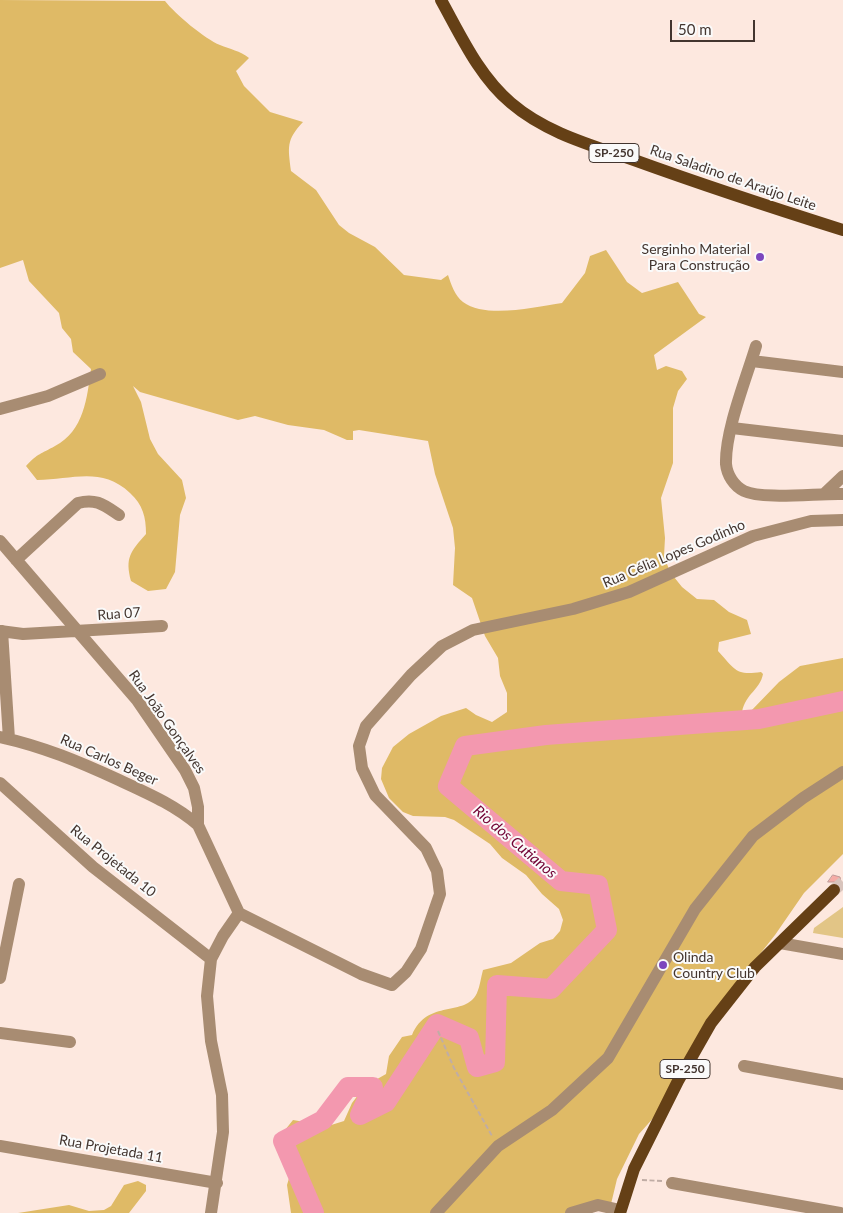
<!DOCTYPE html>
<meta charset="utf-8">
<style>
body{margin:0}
#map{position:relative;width:843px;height:1213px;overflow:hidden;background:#fde8df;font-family:Lato,sans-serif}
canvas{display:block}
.scale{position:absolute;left:670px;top:20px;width:85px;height:22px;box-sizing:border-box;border:2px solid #43352f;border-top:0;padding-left:6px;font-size:15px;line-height:18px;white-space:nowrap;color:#43352f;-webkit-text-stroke:4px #fafafa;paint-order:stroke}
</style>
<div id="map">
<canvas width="843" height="1213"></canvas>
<div class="scale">50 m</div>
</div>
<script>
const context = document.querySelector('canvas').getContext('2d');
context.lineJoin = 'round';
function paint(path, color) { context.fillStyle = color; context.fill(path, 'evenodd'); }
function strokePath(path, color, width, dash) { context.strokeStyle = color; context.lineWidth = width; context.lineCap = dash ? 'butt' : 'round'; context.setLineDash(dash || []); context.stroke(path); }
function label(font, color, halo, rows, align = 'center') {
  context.font = font + ' Lato,sans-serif'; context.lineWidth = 4; context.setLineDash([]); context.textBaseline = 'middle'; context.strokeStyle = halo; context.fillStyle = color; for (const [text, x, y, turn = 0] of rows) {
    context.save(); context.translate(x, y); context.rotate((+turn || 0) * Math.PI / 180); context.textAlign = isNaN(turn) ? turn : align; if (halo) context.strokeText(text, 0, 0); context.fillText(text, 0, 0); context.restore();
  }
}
paint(new Path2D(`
 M843 907V938L813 933 814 928Z`), '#e2c586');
paint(new Path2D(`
 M0 0 165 1C175 14 205 39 220 45 230 49 240 51 249 58L236 71 244 86 270 112 303 122C286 140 288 147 291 171L316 190 339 225 349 233 375 247 404 275 441 280 448 275C451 284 455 296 463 302 486 319 535 307 562 303L585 273 590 256 606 250 627 282 642 293 678 282 699 314 706 317 654 355 657 370 666 366 682 371 687 379 678 391 673 408V463L661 498 665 538 664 556 670 572 682 587 697 599 714 600 729 612 747 620 751 634 719 642 718 651C735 669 735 676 761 672L763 674C760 690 746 693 742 712L749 713 779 682 800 666 843 658V854L804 893 775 935 715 1011 672 1097 639 1134 617 1179 611 1204 587 1213H291L287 1185 292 1168 281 1135 293 1120 328 1126 344 1121 352 1103 365 1086 386 1074 389 1056 402 1037 412 1035C428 998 465 1018 477 993 480 986 481 977 483 970L511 963 540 943 553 939 560 931 563 920 559 909 542 894 526 875 502 858 490 844 454 820 445 817 413 816 403 812 389 798 381 779 382 768 393 747 409 734 441 716 466 708 476 715 492 722 507 712V693L500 676 498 658 485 636 472 598 453 585 455 548 453 528 435 474 428 441 359 430 353 431V440H347L324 430 288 425 255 416 238 420 140 392 133 386 141 402 150 439 158 454 182 480 186 498 180 515 175 572 166 589 148 591 131 581C125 558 130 552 146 534 146 517 143 505 130 493 101 466 72 480 37 480L26 466C38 453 41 454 55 446 84 431 87 398 91 369L73 352 71 339 62 328 59 313 29 281 23 260 0 268Z
 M138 1181 146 1185V1191L129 1213H18L69 1205 89 1211 104 1210 111 1206 124 1185Z`), '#dfba66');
strokePath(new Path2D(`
 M314 1213 283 1141 323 1120 348 1087H373L360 1115 386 1102 437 1024 469 1038 477 1067 495 1062 497 985 551 989 607 930 598 885 561 881 448 786 465 746 546 735 759 719 843 701`), '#f398af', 20);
const building = new Path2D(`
 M833 875 840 877 842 888 837 882H828Z`);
paint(building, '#f6aca6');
strokePath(building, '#bf9a97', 1);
strokePath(new Path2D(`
 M834 890 843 882`), '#d8c4bc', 12, [12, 6]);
strokePath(new Path2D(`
 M438 1031 454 1068 492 1136
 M642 1180 662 1181`), '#c0ada5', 2, [5, 2.5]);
strokePath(new Path2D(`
 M756 346C746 379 725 431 726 464 727 475 734 486 744 491 763 500 819 493 843 494
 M752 361 843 372
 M0 409 48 396 100 374
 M732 428 843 441
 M825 493 843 476
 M0 541 137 700 185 770 194 788 198 807V825L239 913
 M16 560 78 503C96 498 104 505 119 515
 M0 631 23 634 162 626
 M2 631 9 739
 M0 737C42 746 80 762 119 780 147 793 175 805 198 825
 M0 783 93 867 211 959
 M239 913 361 974 392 985 406 972 421 949 440 894 437 871 426 848 375 795 362 768 359 746 366 726 411 675 442 646 473 630 573 609 629 592 753 536 811 521 843 520
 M780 943 843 954
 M0 978 19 884
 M0 1033 70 1042
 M744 1066 843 1084
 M0 1146 217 1183
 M672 1183 840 1213
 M211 1213 223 1132 222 1095 211 1041 207 996 211 959 223 936 239 913
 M436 1213 498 1146 552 1110 608 1058 695 909 753 836 803 798 843 772
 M571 1213 598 1205 620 1210`), '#a88c72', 12);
strokePath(new Path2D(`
 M441 0C461 36 479 76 511 103 546 133 591 145 634 160 703 185 773 208 843 230
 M620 1213 634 1169 678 1081 711 1023 755 967 834 890`), '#654016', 12);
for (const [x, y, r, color] of [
 [760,257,5,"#7c46be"],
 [663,965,5,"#7c46be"]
]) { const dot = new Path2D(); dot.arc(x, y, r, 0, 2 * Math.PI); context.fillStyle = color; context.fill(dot); strokePath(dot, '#fafafa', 2); }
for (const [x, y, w] of [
 [614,153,50],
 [685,1069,50]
]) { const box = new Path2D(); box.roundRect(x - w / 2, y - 9.5, w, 19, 4); context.fillStyle = '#fafafa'; context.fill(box); strokePath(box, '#43352f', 1); }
label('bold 12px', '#43352f', null, [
 ["SP-250",614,153],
 ["SP-250",685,1069]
]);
label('14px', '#43352f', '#fafafa', [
 ["Rua Saladino de Araújo Leite",733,178,19],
 ["Rua Célia Lopes Godinho",674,554,-23],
 ["Rua 07",119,614,-4],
 ["Rua João Gonçalves",167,722,55],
 ["Rua Carlos Beger",109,760,24],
 ["Rua Projetada 10",113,861,39],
 ["Rua Projetada 11",111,1149,10]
]);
label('14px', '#43352f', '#fafafa', [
 ["Serginho Material",750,249],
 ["Para Construção",750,265],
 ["Olinda",673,957,"left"],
 ["Country Club",673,973,"left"]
], 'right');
label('italic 15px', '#710234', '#fafafa', [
 ["Rio dos Cutianos",515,842,40]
]);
</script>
